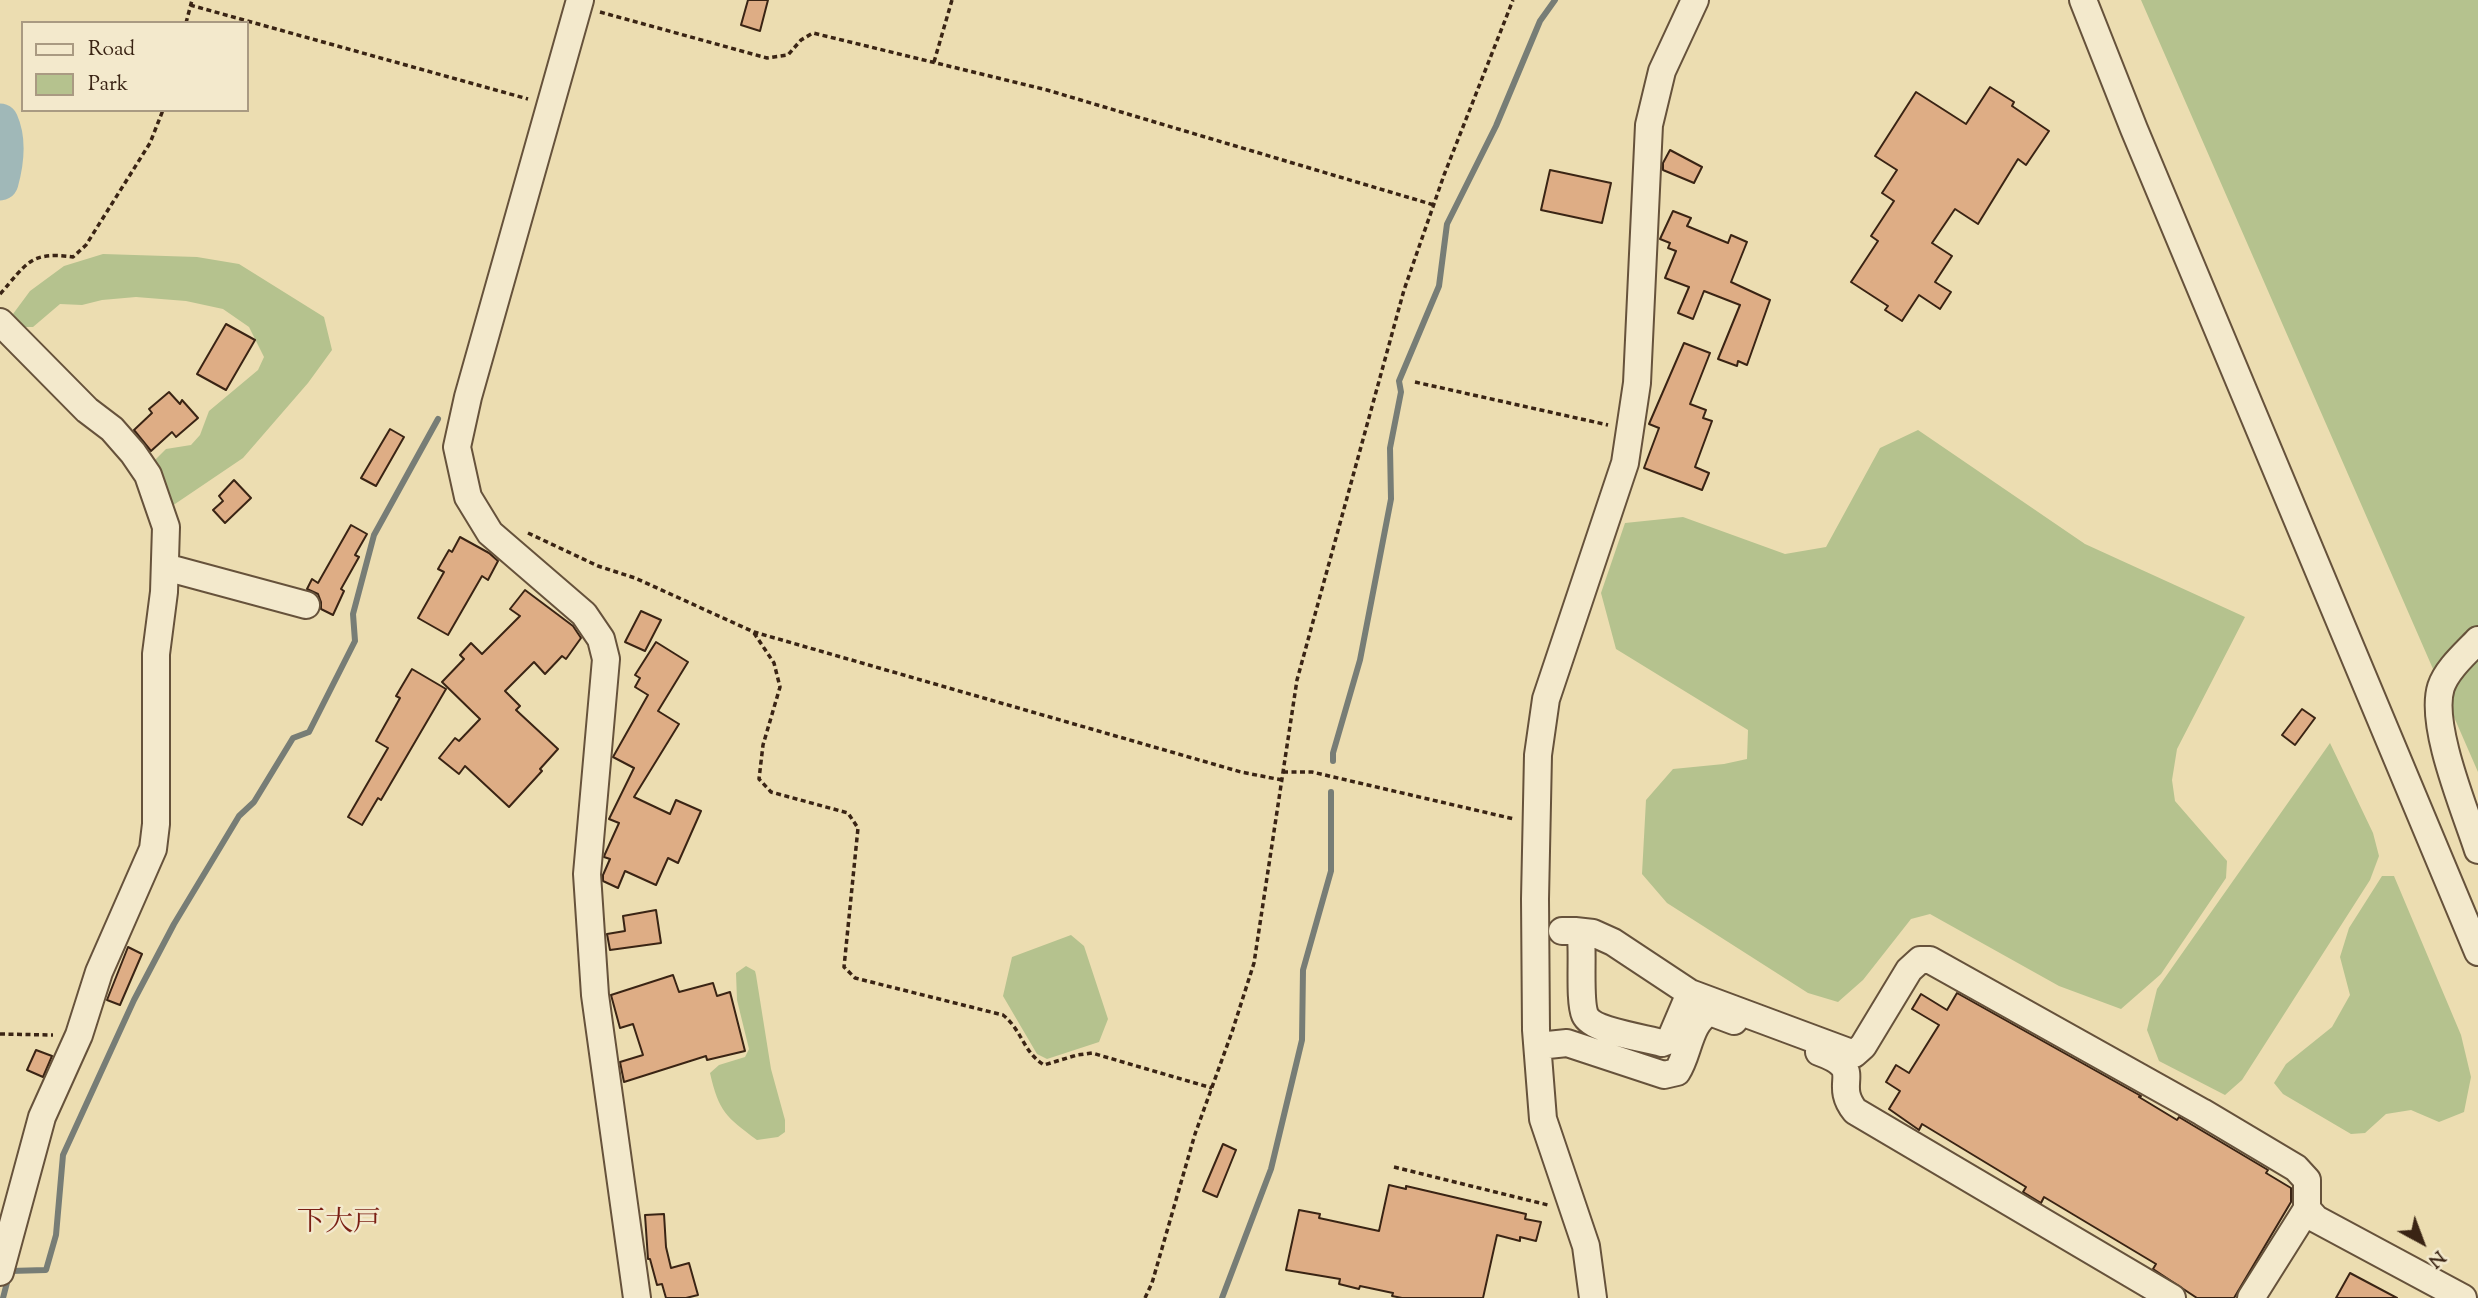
<!DOCTYPE html>
<meta charset="utf-8">
<style>
body{margin:0}
#map{position:relative;width:2478px;height:1298px;overflow:hidden;background:#ecddb1;font-family:"Sorts Mill Goudy",serif}
canvas{display:block}
.legend{position:absolute;left:21px;top:21px;width:228px;height:91px;box-sizing:border-box;background:#f3e9cc;border:2px solid #a99a82;margin:0;padding:9px 12px;list-style:none;font-size:21px;color:#3a2414}
.legend li{display:flex;align-items:center;gap:14px;height:35px}
.legend b{width:35px;border:2px solid #a99a82}
.north{position:absolute;left:2387px;top:1207px;width:70px;height:70px;-webkit-text-stroke:5px #f3e9cc;paint-order:stroke;rotate:139deg;font-size:19px;font-weight:700;line-height:28px;text-align:center;color:#3a2414}
.north::after{content:'';display:block;margin:auto;width:24px;height:32px;background:#3a2414;clip-path:polygon(50% 0,100% 100%,50% 72%,0 100%)}
</style>
<div id="map">
<canvas width="2478" height="1298"></canvas>
<ul class="legend">
<li><b style="height:9px;background:#f3e9cc"></b>Road</li>
<li><b style="height:19px;background:#b5c28e"></b>Park</li>
</ul>
<div class="north">N</div>
</div>
<script>
const context = document.querySelector('canvas').getContext('2d');
context.lineJoin = 'round';
function paint(path, color) { context.fillStyle = color; context.fill(path, 'evenodd'); }
function strokePath(path, color, width, dash) { context.strokeStyle = color; context.lineWidth = width; context.lineCap = dash ? 'butt' : 'round'; context.setLineDash(dash || []); context.stroke(path); }
function label(font, color, halo, rows, align = 'center') {
  context.font = font + ' "Sorts Mill Goudy","Noto Serif JP",serif'; context.lineWidth = 5; context.setLineDash([]); context.textBaseline = 'middle'; context.strokeStyle = halo; context.fillStyle = color; for (const [text, x, y, turn = 0] of rows) {
    context.save(); context.translate(x, y); context.rotate((+turn || 0) * Math.PI / 180); context.textAlign = isNaN(turn) ? turn : align; if (halo) context.strokeText(text, 0, 0); context.fillText(text, 0, 0); context.restore();
  }
}
paint(new Path2D(`
 M2141 0H2478V772Z
 M103 254 197 257 239 264 324 317 332 350 308 383 243 458 172 506 149 466 166 449 191 445 200 435 209 411 258 370 264 357 249 327 223 309 186 301 136 297 102 300 82 305 60 304 33 327H22L13 314 30 291 64 266Z
 M1918 430 2085 544 2245 617 2177 749 2172 780 2175 801 2227 861 2226 878 2161 974 2121 1009 2059 986 1930 914 1911 919 1863 980 1838 1002 1808 993 1667 903 1642 874 1646 800 1673 769 1724 764 1747 759 1748 730 1616 649 1601 593 1625 523 1683 517 1785 554 1826 547 1880 448Z
 M2330 743 2373 833 2379 856 2370 880 2242 1080 2225 1095 2159 1061 2147 1030 2157 989Z
 M2382 876H2394L2461 1035 2471 1077 2464 1112 2439 1122 2411 1110 2386 1114 2365 1133 2351 1134 2283 1094 2274 1083 2286 1064 2332 1027 2350 995 2340 957 2349 928Z
 M1071 935 1084 946 1108 1019 1099 1042 1047 1059 1037 1054 1003 996 1012 957Z
 M746 966 755 971 756 975 771 1069 785 1120V1132L778 1137 757 1140C726 1117 719 1112 710 1073L719 1065 745 1057 749 1049 737 1000 736 973Z`), '#b5c28e');
strokePath(new Path2D(`
 M1333 761V753L1360 660 1391 499 1390 448 1401 392 1399 381 1439 286 1447 224 1496 126 1540 21 1555 0
 M3 1298 10 1271 46 1270 56 1235 63 1155 134 1000 174 924 239 816 254 802 293 738 309 732 355 641 353 614 374 535 438 419
 M1222 1298 1271 1169 1302 1040 1303 970 1331 871V792`), '#777d76', 6);
strokePath(new Path2D(`
 M0 122C8 140 5 164 0 182`), '#a0b8b8', 37);
const building = new Path2D(`
 M748 0H768L760 31 741 25Z
 M1990 87 2014 102 2012 106 2049 131 2026 165 2018 159 1978 224 1955 209 1932 243 1952 256 1935 282 1951 292 1940 309 1919 295 1902 321 1885 310 1888 306 1851 282 1878 241 1871 236 1894 201 1882 193 1897 170 1875 156 1916 92 1966 124Z
 M1670 150 1702 167 1694 183 1663 170V163Z
 M1550 170 1611 183 1602 223 1541 210Z
 M1673 211 1691 218 1687 226 1728 243 1731 235 1747 242 1731 282 1770 300 1747 365 1738 361 1737 366 1718 359 1740 305 1704 291 1693 319 1678 313 1689 287 1665 278 1676 251 1668 248 1670 243 1660 239Z
 M226 324 255 340 226 390 197 374Z
 M1684 343 1710 353 1690 404 1706 410 1703 418 1712 421 1695 467 1709 473 1702 490 1644 468 1659 428 1649 424Z
 M169 392 180 404 182 400 198 418 176 437 172 432 151 451 134 430 152 413 149 409Z
 M390 429 404 437 376 486 361 478Z
 M234 480 251 498 225 523 213 510 223 501 219 496Z
 M351 525 367 534 355 555 359 557 341 589 344 591 333 615 321 609V602L318 594 307 589 312 579 318 583Z
 M460 537 489 553 498 561 488 580 482 576 448 635 418 618 444 572 438 569 449 550 452 552Z
 M525 590 573 626 581 638 566 659 562 656 545 674 534 662 505 691 520 706 516 710 558 749 540 769 542 771 509 807 465 766 459 774 439 758 455 738 459 741 480 719 442 682 464 659 460 655 471 643 482 654 520 616 510 609Z
 M641 611 661 620 645 651 625 642Z
 M656 642 688 662 658 711 679 724 634 797 670 814 676 800 701 811 678 863 668 858 656 885 625 871 618 888 603 881V875L610 859 604 857 605 854 619 823 609 819 634 768 613 757 648 695 635 687 640 678 635 675Z
 M412 669 446 689 381 800 378 798 362 825 348 817 388 748 376 741 400 698 396 696Z
 M2302 709 2315 718 2295 745 2282 735Z
 M656 910 661 943 610 950 607 934 625 931 623 916Z
 M128 947 142 954 120 1005 107 1000Z
 M673 975 679 992 713 983 717 996 730 992 745 1051 707 1060 706 1056 624 1082 620 1062 643 1055 633 1024 620 1028 611 995Z
 M1957 993 2141 1096 2139 1097 2177 1120 2179 1117 2194 1126 2268 1170 2266 1173 2291 1188V1202L2234 1298H2197L2153 1269 2156 1264 2044 1197 2041 1203 2023 1192 2026 1187 1922 1124 1919 1130 1889 1109 1900 1091 1886 1082 1896 1065 1909 1073 1939 1025 1912 1009 1921 994 1947 1010Z
 M36 1050 52 1056 43 1077 27 1070Z
 M1223 1144 1236 1150 1217 1197 1203 1191Z
 M1389 1185 1406 1189V1186L1526 1214 1525 1219 1541 1222 1536 1241 1520 1237V1241L1497 1235 1483 1298H1402L1392 1296 1393 1293 1360 1286 1359 1289 1339 1284 1340 1279 1286 1270 1299 1210 1320 1214 1319 1218 1379 1231Z
 M664 1214 666 1247 671 1268 689 1263 698 1295 686 1298H666L662 1284 657 1285 650 1259H648L645 1215Z
 M2350 1273 2397 1298H2336Z`);
paint(building, '#dead85');
strokePath(building, '#3a2414', 2);
const minor = new Path2D(`
 M580 0 468 397 457 447 468 497 490 533 584 614 601 639 606 659 587 874 595 995 637 1298
 M2083 0 2134 129 2478 952
 M0 322 87 410 112 429 133 453 148 475 166 527 164 592 156 654V824L153 849 99 972 79 1035 42 1117 0 1272
 M165 567 306 605
 M2478 640C2466 653 2447 669 2441 687 2429 725 2465 810 2478 850
 M1562 931H1575L1581 938C1583 957 1579 1001 1585 1015 1592 1031 1645 1038 1662 1043L1670 1040 1690 993
 M1575 931 1593 933 1613 942 1690 993 1854 1054 1863 1046 1909 970 1920 960H1930L2202 1112 2296 1168 2307 1180V1209L2251 1298
 M1538 1046 1567 1043 1664 1075 1677 1072C1689 1054 1689 1022 1710 1012L1734 1021
 M1819 1052C1868 1070 1831 1081 1855 1111L2172 1298
 M2307 1209 2316 1219 2463 1298
 M1593 1298 1586 1246 1543 1119 1536 1030 1535 899 1538 755 1546 699 1625 463 1637 383 1649 125 1662 71 1695 0`);
strokePath(minor, '#66523b', 30);
strokePath(new Path2D(`
 M190 5 528 99
 M600 12 767 58 788 55 801 40 813 33 1047 90 1434 205
 M186 23 192 0
 M934 62 952 0
 M0 294C27 264 29 251 73 257L86 245 150 143 163 110
 M1415 382 1608 425
 M528 533 598 566 635 578 754 632 1241 772 1282 780
 M754 633 774 663 780 687 763 745 759 779 771 792 848 813 858 828 844 967 855 978 1003 1015C1022 1030 1023 1052 1044 1065L1077 1055 1092 1053 1212 1088
 M1283 772H1312L1514 819
 M0 1034 53 1035
 M1394 1167 1548 1205
 M1145 1298 1152 1283 1195 1134 1232 1032 1254 963 1297 680 1404 290 1444 175 1513 0`), '#3a2414', 3.5, [5, 3.5]);
strokePath(minor, '#f3e9cc', 26);
label('28px', '#7a1f14', '#f3e9cc', [
 ["下大戸",339,1225]
]);
</script>
